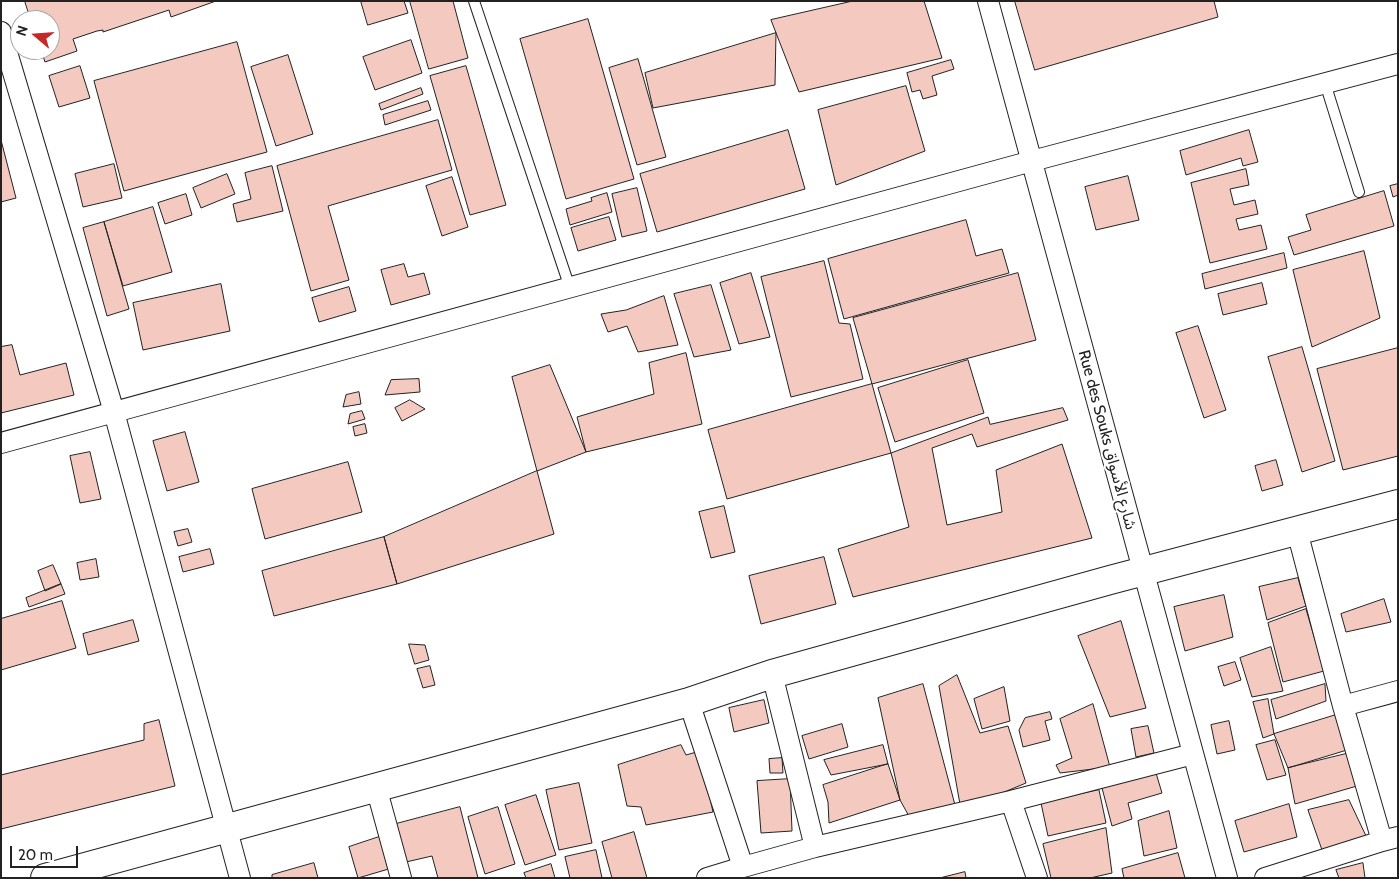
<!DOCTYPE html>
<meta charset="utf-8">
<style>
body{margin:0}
#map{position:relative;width:1399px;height:879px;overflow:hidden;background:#fff;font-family:Cabin,sans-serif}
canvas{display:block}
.frame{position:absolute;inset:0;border:2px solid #222;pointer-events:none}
.north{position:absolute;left:10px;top:10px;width:50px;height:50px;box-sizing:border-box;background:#fff;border:1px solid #a7a7a7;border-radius:50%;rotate:288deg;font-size:14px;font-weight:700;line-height:20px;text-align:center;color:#222}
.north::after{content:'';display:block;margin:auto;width:18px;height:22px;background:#c62828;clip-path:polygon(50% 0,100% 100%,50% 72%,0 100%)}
.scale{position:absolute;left:10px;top:846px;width:68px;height:22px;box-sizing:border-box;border:2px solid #222;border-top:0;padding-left:6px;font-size:15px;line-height:18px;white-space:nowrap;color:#222;-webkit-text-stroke:4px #fff;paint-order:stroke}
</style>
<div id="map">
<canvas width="1399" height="879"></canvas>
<div class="frame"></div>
<div class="north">N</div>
<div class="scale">20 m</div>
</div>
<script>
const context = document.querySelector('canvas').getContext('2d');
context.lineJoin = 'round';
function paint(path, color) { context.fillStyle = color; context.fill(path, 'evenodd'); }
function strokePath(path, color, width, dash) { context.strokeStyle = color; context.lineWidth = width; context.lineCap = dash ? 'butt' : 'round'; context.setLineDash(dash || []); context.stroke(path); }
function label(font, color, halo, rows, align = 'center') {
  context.font = font + ' Cabin,"Noto Sans Arabic",sans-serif'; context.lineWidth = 4; context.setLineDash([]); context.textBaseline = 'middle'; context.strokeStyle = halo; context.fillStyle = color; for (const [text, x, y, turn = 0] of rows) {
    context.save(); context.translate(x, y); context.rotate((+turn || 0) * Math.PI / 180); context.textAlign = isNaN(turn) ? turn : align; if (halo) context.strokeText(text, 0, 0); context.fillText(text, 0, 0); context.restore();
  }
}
const building = new Path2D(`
 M25 1H216L171 17 169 10 103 32V30L97 31 73 39 77 51 45 62 41 50H50V20H31Z
 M361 1H404L408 13 368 25Z
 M410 1H453L468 58 429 69Z
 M853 1H924L942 58 799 92 771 20Z
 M1015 1H1214L1218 17 1035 70Z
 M588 19 634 179 566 199 520 39Z
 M776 33 775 85 653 108 645 73Z
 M411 40 422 73 375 90 363 57Z
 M237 42 267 152 124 191 94 81Z
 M288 55 313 134 276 146 251 67Z
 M638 59 666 157 637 165 609 68Z
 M951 60 954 69 932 76 937 95 923 99 920 90 912 92 907 73Z
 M80 66 90 98 59 107 49 76Z
 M466 66 506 205 470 215 430 76Z
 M906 86 925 151 836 185 818 110Z
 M421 88 423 94 381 110 379 104Z
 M428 101 431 110 385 125 383 115Z
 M438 120 452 170 328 206 349 280 311 291 277 166Z
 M788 130 805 189 657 232 640 174Z
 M1249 130 1258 162 1243 166 1241 158 1186 175 1180 151Z
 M1 140 16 198 1 202Z
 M114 164 122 198 83 207 75 174Z
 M272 166 283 211 237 222 233 204 251 199 245 173Z
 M1246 169 1249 185 1230 189 1234 205 1255 200 1258 214 1236 219 1239 230 1261 225 1267 249 1210 263 1191 183Z
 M227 174 235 194 201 208 193 188Z
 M1128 176 1139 220 1096 230 1085 187Z
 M452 177 468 227 442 236 426 186Z
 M1398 184V195L1393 197 1390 186Z
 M637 188 647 231 622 237 612 194Z
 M1384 191 1394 226 1294 255 1288 237 1311 230 1306 215Z
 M607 193 612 212 570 225 566 209 592 201 591 198Z
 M186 194 192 215 165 224 158 203Z
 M153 207 172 272 123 286 104 222Z
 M609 217 616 240 578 251 571 228Z
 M966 220 976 256 1002 249 1009 273 844 319 828 259Z
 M104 222 129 309 107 316 83 228Z
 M1364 251 1380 318 1312 347 1293 270Z
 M1284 253 1287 268 1205 289 1202 274Z
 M824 261 839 323 850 324 863 379 791 397 761 277Z
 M404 264 408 277 424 273 430 294 391 305 381 270Z
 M751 273 770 337 739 344 720 283Z
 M1018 273 1036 340 872 384 853 318Z
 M1262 283 1267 304 1223 315 1218 294Z
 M221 284 230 331 143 350 133 303Z
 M711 285 731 350 694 357 674 294Z
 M349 287 356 311 319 322 312 298Z
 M664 296 678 345 638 352 627 326 608 332 601 314 626 310Z
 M1198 326 1226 410 1204 418 1176 333Z
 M12 345 20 375 66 363 74 395 1 413V347Z
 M1302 347 1335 461 1302 472 1268 357Z
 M1398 348V456L1343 470 1317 369Z
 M686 353 702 424 586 452 577 417 654 394 649 363Z
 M968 360 984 413 895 442 878 388Z
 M550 365 586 452 537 471 512 377Z
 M419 379 420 392 385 395 391 380Z
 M872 384 891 453 727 499 708 430Z
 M359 392 361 404 343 407 346 395Z
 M410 400 425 409 402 421 395 408Z
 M1063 408 1068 420 977 447 972 434 932 448 947 525 1002 512 996 470 1062 444 1092 538 853 597 838 549 909 527 891 453 988 417 990 424Z
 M362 411 365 419 348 424 350 414Z
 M365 424 367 433 355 436 353 427Z
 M185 432 199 482 167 491 153 441Z
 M90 452 101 499 80 503 70 456Z
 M1276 460 1283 485 1262 491 1255 466Z
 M348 462 362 512 265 539 252 489Z
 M537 471 554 534 397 584 384 537Z
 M724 506 735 552 711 558 699 512Z
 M188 529 192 542 178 546 174 532Z
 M384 537 397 584 274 616 262 571Z
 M210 549 214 564 183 572 179 557Z
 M824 557 836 604 761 624 749 576Z
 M96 559 99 577 80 580 77 563Z
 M53 565 61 584 45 591 38 571Z
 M1298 578 1306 606 1267 620 1259 587Z
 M61 584 65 594 29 607 26 598Z
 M1224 595 1233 637 1185 651 1174 607Z
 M1384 599 1391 622 1346 632 1341 614Z
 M62 601 76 648 1 670V619Z
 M1306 609 1324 671 1283 682 1268 623Z
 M133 620 139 641 88 655 83 634Z
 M1121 621 1146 708 1110 717 1078 636Z
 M409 644 425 645 429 660 415 664Z
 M1271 647 1283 691 1252 697 1240 658Z
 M1235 662 1241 680 1224 686 1218 667Z
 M430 666 435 685 423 688 417 669Z
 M957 675 980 733 1008 726 1026 783 961 810 939 686Z
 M923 684 955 805 910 818 900 800 878 698Z
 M1325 684 1326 701 1276 719 1271 700Z
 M1004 687 1010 721 982 729 974 699Z
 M1268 699 1274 734 1263 738 1253 702Z
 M764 700 769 723 734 732 729 708Z
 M1093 704 1110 767 1060 773 1056 765 1072 758 1060 719Z
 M1050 712 1052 719 1045 721 1050 740 1023 747 1019 730 1025 718Z
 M1336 715 1347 750 1288 768 1274 734Z
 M159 720 175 786 1 829V775L144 740V724Z
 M1229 721 1235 750 1217 754 1211 725Z
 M842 724 848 747 809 759 802 736Z
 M1148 726 1154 753 1136 757 1131 729Z
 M1275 740 1286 775 1267 780 1256 745Z
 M681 745 686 755 700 751 713 812 646 825 641 807 627 806 618 765Z
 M883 745 888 764 831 775 824 760Z
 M1350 753 1357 786 1295 804 1288 768Z
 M782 758 783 773H770L769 759Z
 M888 764 900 800 829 823 828 802 823 785Z
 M1156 773 1162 793 1128 803 1132 819 1112 826 1102 788Z
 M790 779 792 831 761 833 757 781Z
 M579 783 592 843 559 850 546 790Z
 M1099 790 1106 823 1048 836 1041 803Z
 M536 795 556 855 525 865 505 805Z
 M1349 800 1367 838 1322 850 1308 810Z
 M1289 804 1297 837 1244 852 1235 821Z
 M460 807 478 878H438L432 856 406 862 396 824Z
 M498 807 515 864 485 874 468 817Z
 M1169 811 1177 848 1144 856 1138 821Z
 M1106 828 1112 873 1090 878H1051L1043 844Z
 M634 832 647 878H612L602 842Z
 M382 836 392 868 358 878 349 847Z
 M596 850 602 878H570L565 857Z
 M1178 853 1185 878H1124L1122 869Z
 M314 863 318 878H272V875Z
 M1363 863 1365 878H1339L1336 870Z
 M551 864 555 878H526L524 873Z
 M965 872 966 878H940Z`);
paint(building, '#f3c9c0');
strokePath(building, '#222', 1);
const service = new Path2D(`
 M474 1 570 288
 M1325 83 1359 192`);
const minor = new Path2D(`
 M988 1 1227 878
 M1 32 114 412 240 878
 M1 443 1032 161 1398 64
 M1297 531 1343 706 1382 841
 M772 674 815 847
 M689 702 743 867 815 847 1011 801 1193 754
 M1343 706 1398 691
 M376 787 401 878
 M1011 801 1037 878
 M707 878 743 867
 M1265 878 1382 841 1398 837`);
const secondary = new Path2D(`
 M45 878 689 702 772 674 1110 580 1398 504`);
strokePath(service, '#222', 12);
strokePath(minor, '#222', 22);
strokePath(secondary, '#222', 30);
strokePath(service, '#fff', 10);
strokePath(minor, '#fff', 20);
strokePath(secondary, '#fff', 28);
label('16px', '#222', '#fff', [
 ["Rue des Souks شارع الأسواق",1107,440,75]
]);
</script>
